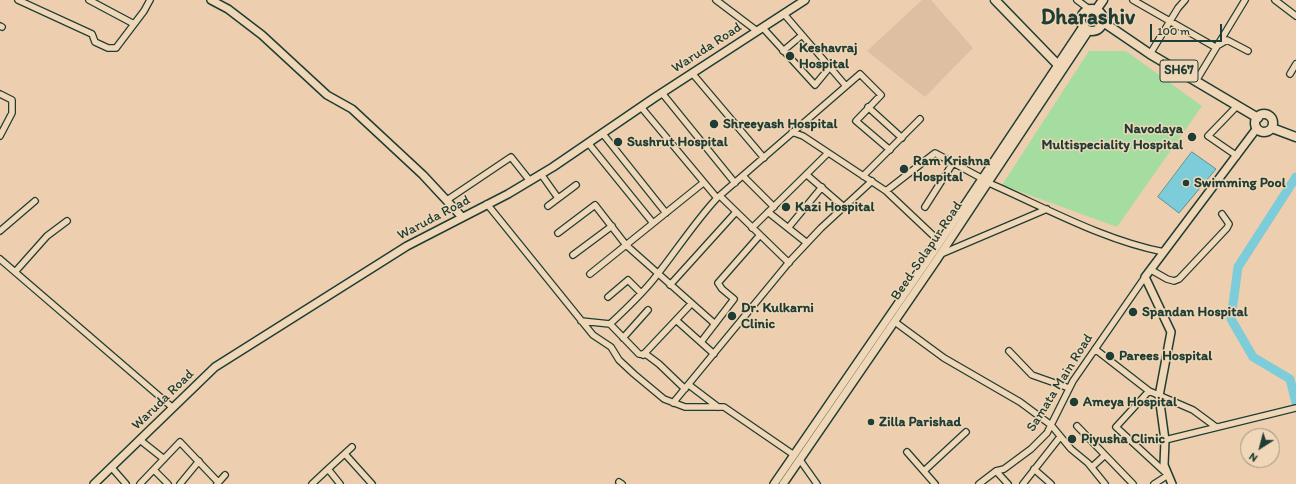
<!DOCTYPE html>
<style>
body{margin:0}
#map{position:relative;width:1296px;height:484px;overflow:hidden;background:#edceae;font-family:Itim,sans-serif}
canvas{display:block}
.north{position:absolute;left:1240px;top:428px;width:40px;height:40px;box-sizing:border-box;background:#efd7b7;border:1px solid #9c9983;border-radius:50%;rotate:216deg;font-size:11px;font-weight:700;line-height:16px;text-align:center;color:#1f3d34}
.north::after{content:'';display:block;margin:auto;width:14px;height:18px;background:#1f3d34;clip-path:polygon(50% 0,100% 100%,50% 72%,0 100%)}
.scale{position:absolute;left:1150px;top:24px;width:72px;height:18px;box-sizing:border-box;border:2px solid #1f3d34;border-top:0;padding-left:5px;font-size:12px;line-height:14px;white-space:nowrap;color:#1f3d34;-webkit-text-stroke:3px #efd7b7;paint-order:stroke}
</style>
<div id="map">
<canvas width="1296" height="484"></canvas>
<div class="north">N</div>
<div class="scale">100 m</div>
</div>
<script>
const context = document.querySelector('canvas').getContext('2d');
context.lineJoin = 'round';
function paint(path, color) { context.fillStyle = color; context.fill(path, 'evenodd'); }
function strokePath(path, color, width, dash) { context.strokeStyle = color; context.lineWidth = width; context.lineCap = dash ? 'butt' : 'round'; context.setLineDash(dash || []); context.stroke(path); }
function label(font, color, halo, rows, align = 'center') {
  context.font = font + ' Itim,sans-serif'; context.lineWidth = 3; context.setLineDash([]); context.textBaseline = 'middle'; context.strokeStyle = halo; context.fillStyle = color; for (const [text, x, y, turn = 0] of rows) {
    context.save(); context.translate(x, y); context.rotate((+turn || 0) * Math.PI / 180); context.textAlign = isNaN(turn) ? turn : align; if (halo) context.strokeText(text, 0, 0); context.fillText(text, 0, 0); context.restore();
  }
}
paint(new Path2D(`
 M922 0H931L973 48 925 97 867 51Z`), '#debfa1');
paint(new Path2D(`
 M1089 51H1126L1202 106 1117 227 1002 185Z`), '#a5dda1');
const water = new Path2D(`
 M1192 152 1216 169 1179 213 1158 197Z`);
paint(water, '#7dccda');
strokePath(water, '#579398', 1);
strokePath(new Path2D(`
 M1296 177 1238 267 1231 319 1253 357 1290 379 1296 403`), '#7dccda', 9);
const minor = new Path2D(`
 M18 0 92 34 95 42 108 48H116L144 11 150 0
 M89 0 134 24
 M716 0 757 31
 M1077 0 1089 9
 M1133 0 1215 47 1227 40 1248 51
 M1275 0 1296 16
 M784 14 846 86
 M0 26 2 27
 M763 28 815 85 829 68
 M783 51 802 35
 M1150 54 1178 8 1185 0
 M692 73 764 158
 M1290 74 1296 64
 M1196 81 1245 0
 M662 93 735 183
 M0 94 12 100V113L0 136
 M1237 106 1208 136 1237 156
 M641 107 717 198
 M868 107 902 138
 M792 132 803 136 886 191 940 242
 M603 134 666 213
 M589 144 653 223
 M541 174 558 198
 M807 175 844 207
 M743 176 774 207
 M863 176 920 119
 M989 183C1046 208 1103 240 1164 252
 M886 191 935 153 983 179
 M720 196 789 263
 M447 200 511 157 530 181
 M487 204 593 335 611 347 619 360 634 374 664 399 685 407H724L794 455
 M548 206 576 185
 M925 207 953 163
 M768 212 807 243
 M752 228 828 153
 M788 228 822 187
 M0 231 35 201
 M558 233 595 205 626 245 715 324
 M941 254 1047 209
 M573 255 612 226
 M0 259 173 408
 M1153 271 1167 279 1174 281 1179 279 1227 228 1229 224 1222 214
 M15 272 47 236 67 221
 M590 274 703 183
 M670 285 736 212
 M608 297 628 280 641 293
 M676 320 714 354
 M581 321 610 324 639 354 647 355 659 364 685 389
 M895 322 944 358 1020 402 1051 425 1071 449 1088 463 1105 484
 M610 324C625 310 640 296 653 280 675 253 693 224 717 198L860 74 881 95 856 121 890 150
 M623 338 648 310
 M701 342 734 299 722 289 718 283 760 235
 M1095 349 1149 391
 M1009 351 1032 375 1069 388
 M643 355 691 304
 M689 385 718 407
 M673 403 790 261 821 228 872 181
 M1077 426 1133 484
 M140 440 164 459
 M1165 440 1296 408
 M907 452 935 484
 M345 454 372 484
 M800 460 817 484
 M1092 467 1105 455
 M112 468 126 484
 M1034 469 1051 484
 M154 470 168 484
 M924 471 966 432
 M996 471 1008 484
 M619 482 622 484
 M140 484 180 442 218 482
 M180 484 199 461
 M217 484 225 475
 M312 484 328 469
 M340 484 328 469 352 447
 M979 484 996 471 1004 469 1031 449 1047 433 1073 381 1145 277
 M1023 484 1060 437
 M1154 484 1168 475 1116 427 1149 391 1193 410 1216 427`);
const tertiary = new Path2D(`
 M211 0 228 9 262 35 327 95 352 109 423 175 462 217
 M94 484 215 367 407 246 508 194 553 167 654 98 805 0
 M1172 484 1164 465 1165 440 1159 396 1171 332 1145 277 1257 128`);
const secondary = new Path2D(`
 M774 484 930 257 1058 65
 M783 484 936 261 1089 30`);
const primary = new Path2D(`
 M995 0 1058 65 1084 26
 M1081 20a11 11 0 1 1 22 0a11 11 0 1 1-22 0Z
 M1096 10 1103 0
 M1103 22 1150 54 1258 118
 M1255 123a9 9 0 1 1 18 0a9 9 0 1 1-18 0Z
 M1272 128 1296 137`);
strokePath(minor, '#1f3d34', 8);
strokePath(tertiary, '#1f3d34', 10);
strokePath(secondary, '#1f3d34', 10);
strokePath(primary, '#1f3d34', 11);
strokePath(minor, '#efd7b7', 5.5);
strokePath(tertiary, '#efd7b7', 7);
strokePath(secondary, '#efd7b7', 7);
strokePath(primary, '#efd7b7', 8);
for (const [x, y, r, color] of [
 [790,56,5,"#1f3d34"],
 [714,124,5,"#1f3d34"],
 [1192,137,5,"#1f3d34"],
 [618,142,5,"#1f3d34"],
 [904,169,5,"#1f3d34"],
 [1186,183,4,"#1f3d34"],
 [786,207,5,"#1f3d34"],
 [1133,312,5,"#1f3d34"],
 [732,316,5,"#1f3d34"],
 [1110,356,5,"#1f3d34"],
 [1074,402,5,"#1f3d34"],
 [871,422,4,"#1f3d34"],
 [1072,439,5,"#1f3d34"]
]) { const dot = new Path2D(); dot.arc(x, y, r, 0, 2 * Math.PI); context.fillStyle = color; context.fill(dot); strokePath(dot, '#efd7b7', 1.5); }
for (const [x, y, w] of [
 [1179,71,38]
]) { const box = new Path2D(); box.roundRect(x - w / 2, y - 11, w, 22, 3); context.fillStyle = '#efd7b7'; context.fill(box); strokePath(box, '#1f3d34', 1); }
label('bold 13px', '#1f3d34', null, [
 ["SH67",1179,71]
]);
label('14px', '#1f3d34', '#efd7b7', [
 ["Waruda Road",707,48,-33],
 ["Waruda Road",434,218,-28],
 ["Beed-Solapur Road",927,251,-56],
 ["Samata Main Road",1060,383,-58],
 ["Waruda Road",163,400,-44]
]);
label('bold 14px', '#1f3d34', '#efd7b7', [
 ["Keshavraj",799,48],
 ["Hospital",799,64],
 ["Shreeyash Hospital",723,124],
 ["Navodaya",1183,129,"right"],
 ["Multispeciality Hospital",1183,145,"right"],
 ["Sushrut Hospital",627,142],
 ["Ram Krishna",913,161],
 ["Hospital",913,177],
 ["Swimming Pool",1194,183],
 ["Kazi Hospital",795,207],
 ["Dr. Kulkarni",741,308],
 ["Clinic",741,324],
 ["Spandan Hospital",1142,312],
 ["Parees Hospital",1119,356],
 ["Ameya Hospital",1083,402],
 ["Zilla Parishad",879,422],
 ["Piyusha Clinic",1081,439]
], 'left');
label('bold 22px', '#1f3d34', '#efd7b7', [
 ["Dharashiv",1088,18]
]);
</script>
